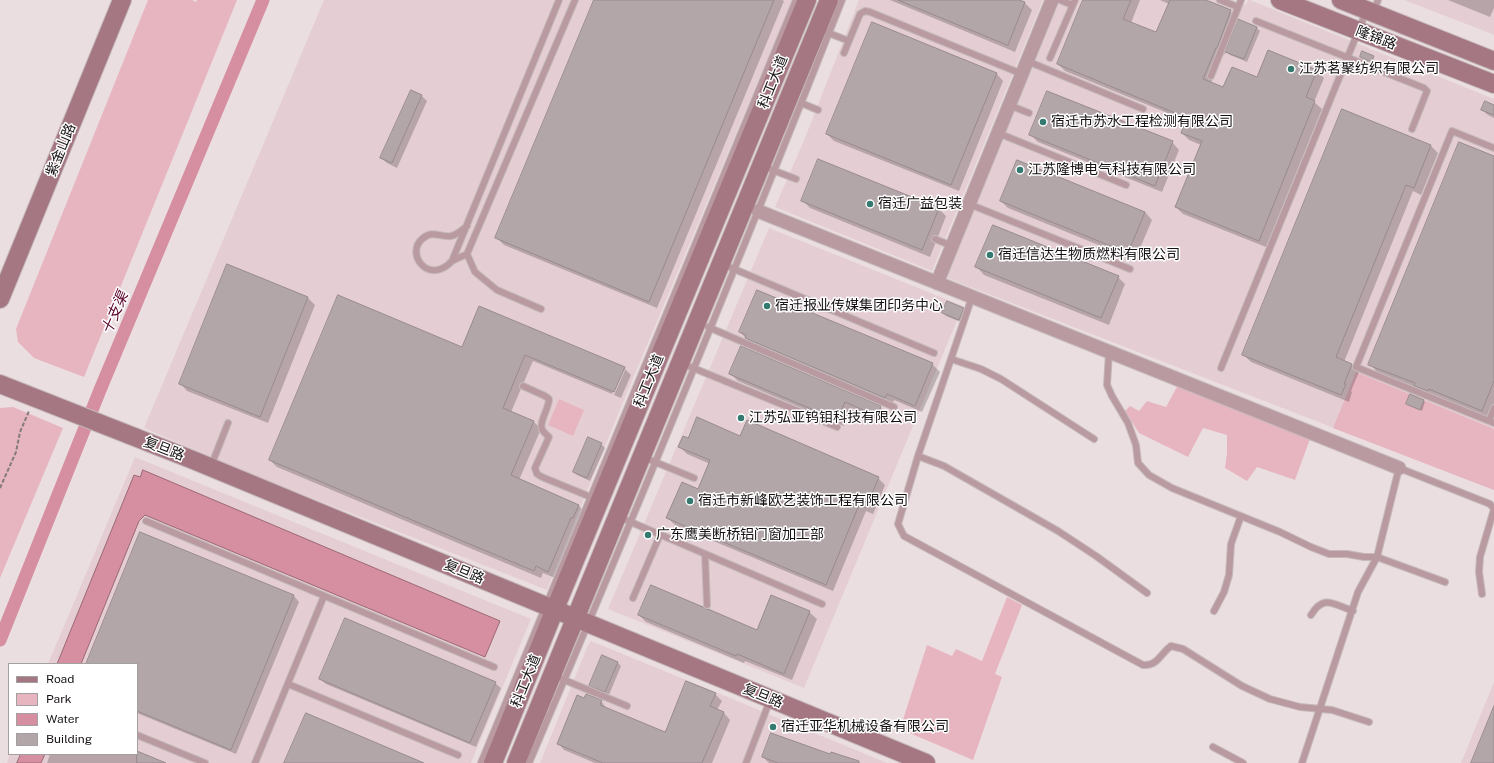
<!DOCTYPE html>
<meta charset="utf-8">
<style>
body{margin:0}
#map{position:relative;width:1494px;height:763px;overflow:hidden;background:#ebdee1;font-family:"Public Sans",sans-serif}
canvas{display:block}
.legend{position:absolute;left:8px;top:663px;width:130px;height:92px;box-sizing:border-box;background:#fff;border:1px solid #a2a0a0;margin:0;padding:5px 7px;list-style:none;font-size:12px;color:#161112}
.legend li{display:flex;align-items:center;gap:8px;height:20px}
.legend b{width:20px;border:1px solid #a2a0a0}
</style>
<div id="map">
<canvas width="1494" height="763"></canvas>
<ul class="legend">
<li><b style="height:5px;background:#a57782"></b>Road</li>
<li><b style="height:11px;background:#e7b5c0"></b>Park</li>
<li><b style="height:11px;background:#d58fa0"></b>Water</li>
<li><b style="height:11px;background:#b3a6a9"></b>Building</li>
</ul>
</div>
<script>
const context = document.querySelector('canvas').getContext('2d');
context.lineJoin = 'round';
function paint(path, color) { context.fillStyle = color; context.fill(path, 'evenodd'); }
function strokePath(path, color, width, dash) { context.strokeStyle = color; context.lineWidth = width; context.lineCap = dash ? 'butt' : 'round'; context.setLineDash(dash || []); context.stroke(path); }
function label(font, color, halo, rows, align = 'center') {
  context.font = font + ' "Public Sans","Noto Sans SC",sans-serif'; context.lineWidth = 3; context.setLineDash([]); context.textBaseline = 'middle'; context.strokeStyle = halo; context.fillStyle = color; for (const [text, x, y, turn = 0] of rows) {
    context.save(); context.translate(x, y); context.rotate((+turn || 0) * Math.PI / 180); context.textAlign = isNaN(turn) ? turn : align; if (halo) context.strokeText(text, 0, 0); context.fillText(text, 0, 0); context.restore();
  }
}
paint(new Path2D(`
 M324 0H792L621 407 547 590 258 477 144 428Z
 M859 0H1043L932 271 775 207 805 138Z
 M1060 0H1233L1246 5 1248 0H1250L1494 99V490L947 278Z
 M1404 0H1494V35L1487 32Z
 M769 228 963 306 804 688 608 609Z
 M135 457 531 619 471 763H7L10 754H137V664H48Z
 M591 641 718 693 887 763H540L588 645Z
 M1494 682V763H1461Z`), '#e4ced3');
paint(new Path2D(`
 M148 0H192L196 2 197 0H237L84 377 34 358 18 342 16 329Z
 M1356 372 1494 429V490L1333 428Z
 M1178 385 1310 439 1295 480 1257 467 1247 481 1225 468 1227 453V435L1203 428 1188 457 1139 433 1125 411 1130 406 1139 411 1147 401 1166 407Z
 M559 399 584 410 573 436 548 425Z
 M13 407 63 428 0 578V408Z
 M1007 597 1022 605 995 674 1002 677 973 760 900 729 927 645 952 656 956 649 982 661Z`), '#e7b5c0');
const water = new Path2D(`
 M143 470 500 621 485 657 145 515 139 521 81 664H57L134 475 140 477Z
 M21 754H45L41 763H17Z`);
paint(water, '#d58fa0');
strokePath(water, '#9c6975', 1);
paint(new Path2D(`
 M595 0H782L784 1 657 308 504 245 496 237Z
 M890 0H1017L1025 3 1032 10 1015 52Z
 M1084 0H1140L1131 23 1157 34 1169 4 1160 0H1203L1230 11 1237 18 1233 29 1235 30 1239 20 1257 28 1260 31 1247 62 1230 55 1226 51 1224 55 1223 54 1211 83 1224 89 1257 79 1268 51 1317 71 1324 78 1314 102 1322 109 1266 247 1183 214 1176 207 1201 145 1189 140 1182 133 1187 121 1065 71 1058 64Z
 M1448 0H1494V8L1490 17Z
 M1373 56 1374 58 1372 63 1361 57Z
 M996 73 1003 81 959 191 834 141 827 134Z
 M422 96 427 101 397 168 387 163 381 158Z
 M1494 106V118L1488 115 1482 110Z
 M1342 110 1431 146 1438 153 1421 195 1413 191 1344 362 1352 365 1359 372 1351 391 1352 392 1349 402 1251 362 1244 355Z
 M1030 134 1172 142 1179 150 1162 192 1038 142Z
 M1494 157V406L1489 417 1436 396 1435 398 1422 393 1418 388 1377 372 1370 364Z
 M819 160 939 209 946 216 930 257 810 208 802 200Z
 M1001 201 1145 212 1152 220 1135 260 1008 208Z
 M227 265 308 298 315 305 268 423 187 391 180 383Z
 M977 267 1118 277 1125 284 1109 325 984 275Z
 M480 307 624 368 631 375 621 398 614 395 625 370H622L612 394 533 361 511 412 534 422 541 429 519 480 579 506 586 513 555 578 543 573 541 578 277 467 270 460 462 349Z
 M963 309 966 312 963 323 946 316 943 312Z
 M740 332 932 364 940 372 922 412 894 400 892 405 753 345Z
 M731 374 880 407 887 414 884 422 852 408 844 426 738 381Z
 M1411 395 1425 402 1422 411 1407 404Z
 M741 438 878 478 885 485 873 514 866 511 833 591 675 525 668 518 698 491 710 464 687 454 680 447 688 439Z
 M601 444 605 448 590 481 577 475 574 472Z
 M141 533 294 596 299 602 236 754 137 713V664H87Z
 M705 610 758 631 809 612 817 619 792 680 745 661 744 663 646 622 639 615Z
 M617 662 621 666 609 695 594 689 591 685Z
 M320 679 495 683 501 688 476 747 326 684Z
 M715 694 722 701 717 710 724 713 730 720 712 763H713H595L564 750 558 743 585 699 601 701 607 709 666 733Z
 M137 752 164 763H47L50 754H137Z
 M763 757 851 763H769Z`), '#0003');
strokePath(new Path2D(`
 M0 640 100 390 263 0`), '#d58fa0', 13);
const building = new Path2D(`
 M594 0H774L649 302 495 238Z
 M898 0H1019L1025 2 1008 45Z
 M1083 0H1131L1123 19 1156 32 1170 0H1206L1231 10 1217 48H1216L1203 79 1223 87 1232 67 1257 77 1268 50 1317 70 1306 97 1315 101 1259 241 1175 207 1202 141 1181 133 1187 118 1057 64Z
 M1238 19 1257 27 1244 59 1225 52Z
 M872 22 997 73 951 185 826 134Z
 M1362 51 1374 56 1371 62 1360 57Z
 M411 90 422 95 392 163 380 158Z
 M1047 91 1173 141 1155 186 1029 135Z
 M1485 101 1494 105V115L1481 110Z
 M1342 109 1431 145 1414 188 1406 185 1336 357 1352 364 1344 384H1346L1341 395 1242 355Z
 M1459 142 1494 156V381L1482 411 1429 389 1428 391 1414 386 1415 383 1368 365Z
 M818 159 939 208 922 250 801 201Z
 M1017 160 1145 212 1128 253 1000 201Z
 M993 225 1119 276 1101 318 975 267Z
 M227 264 308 297 260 417 179 384Z
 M757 290 933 363 915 406 887 394 885 398 745 338 746 335 739 332Z
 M338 295 462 347 479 306 625 367 614 392 525 355 503 408 534 421 511 475 579 505 573 518H571L548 572 536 566 534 571 269 460Z
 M947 301 964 308 959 320 942 313Z
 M741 346 881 406 877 416 845 402 837 420 729 374Z
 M1410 394 1424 400 1420 410 1406 404Z
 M697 417 740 436 747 420 879 477 866 508 859 505 826 585 666 518 682 482 698 489 710 460 678 447 683 436 688 438Z
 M588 437 602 443 587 478 573 472Z
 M140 532 294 595 231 750 137 711V664H86Z
 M651 585 703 607 705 609H708L757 630 771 595 810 611 784 674 737 654 736 656 638 615Z
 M345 618 496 682 470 743 319 679Z
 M602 655 618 662 605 692 589 686Z
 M686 681 716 693 710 706 724 712 702 763H603L557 744 577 695 584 698 586 694 602 700 600 705 665 732Z
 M1494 706V763H1471Z
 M306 713 424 763H284Z
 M771 733 830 754 831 752 859 761V763H778L762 757Z
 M137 751 166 763H137Z`);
paint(building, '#b3a6a9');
strokePath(building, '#988b8e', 1);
const lane = new Path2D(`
 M1060 0 1072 5
 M1220 0 1238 7
 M1374 11 1378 0
 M1256 21 1424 88 1427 91 1412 129
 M826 32 849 41
 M844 53 860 14 865 11 870 12 1022 74
 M1050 58 1075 0
 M1027 61 1143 109
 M1211 76 1241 0
 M801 103 818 110
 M1009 105 1029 113
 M998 133 1126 185
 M1494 148 1452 131 1356 367 1494 423
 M762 166 796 179
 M969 204 1130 269
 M467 226C462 230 457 235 451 236 440 238 433 229 422 239 405 254 429 286 452 261L559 0
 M935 239 952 246
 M452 261 467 254
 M722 264 934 353
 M972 297 918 456 898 524 904 536 1143 665C1158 666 1160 654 1171 646L1183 649 1242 686 1270 699 1300 707 1332 710 1369 722
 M541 309 497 290 475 272 467 254 575 0
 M708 327 894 407
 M1109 352 1107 385 1112 396 1128 423 1136 445 1138 463 1149 475 1172 488 1280 532 1311 547 1329 554H1347L1364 557H1377L1445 582
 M951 359 981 369 1001 379 1094 439
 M681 363 837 427
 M1221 368 1366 12
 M523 386 545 396 549 399C549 408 539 422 542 429 543 432 547 435 549 437L535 468 537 474 542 477 593 498
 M1489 421 1494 408
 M918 456 944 466 1058 531 1096 556 1147 593
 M643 457 694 478
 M211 466 228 423
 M626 520 822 604
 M146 521 494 667
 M705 554 707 605
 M633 598 660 535
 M1214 611 1224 592 1229 575 1231 544 1241 516
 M1311 615C1324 594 1333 604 1353 611
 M562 679 627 706
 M288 684 458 755
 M137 735 205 763
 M1213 747 1243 763
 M255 763 324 596
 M481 763 796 0
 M529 763C637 510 741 256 842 0
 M746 763 770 700
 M1302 763 1358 592 1377 557 1399 468 1490 504 1494 509 1480 557 1479 572 1482 594`);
const street = new Path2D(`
 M758 211 1399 468
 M937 283 1052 0`);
const secondary = new Path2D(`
 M1280 0 1494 84
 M1341 0 1494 61
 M0 299 122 0
 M0 384 193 460 926 763
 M493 763 557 604 807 0
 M516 763 829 0`);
strokePath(lane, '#c5b9bc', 8);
strokePath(street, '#c5b9bc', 15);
strokePath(secondary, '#c5b9bc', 20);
strokePath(new Path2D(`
 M0 488 16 452 20 432 29 411`), '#837a7c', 2, [4, 2]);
strokePath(lane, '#ba9aa1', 6);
strokePath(street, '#ba9aa1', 13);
strokePath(secondary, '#a57782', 18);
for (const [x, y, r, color] of [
 [1291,69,4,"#347a70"],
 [1043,122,4,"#347a70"],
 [1020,170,4,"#347a70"],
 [870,204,4,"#347a70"],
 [990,255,4,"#347a70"],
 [767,306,4,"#347a70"],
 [741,418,4,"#347a70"],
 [690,501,4,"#347a70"],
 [648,535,4,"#347a70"],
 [773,727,4,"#347a70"]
]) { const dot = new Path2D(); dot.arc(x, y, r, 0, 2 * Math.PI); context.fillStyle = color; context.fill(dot); strokePath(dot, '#fff', 1.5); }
label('14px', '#161112', '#fff', [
 ["隆锦路",1376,38,21],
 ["科工大道",773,82,-68],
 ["紫金山路",61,150,-68],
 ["科工大道",649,381,-68],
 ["复旦路",164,449,21],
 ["复旦路",464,572,22],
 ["科工大道",526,681,-68],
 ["复旦路",763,696,22]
]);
label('14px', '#161112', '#fff', [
 ["江苏茗聚纺织有限公司",1299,69],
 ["宿迁市苏水工程检测有限公司",1051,122],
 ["江苏隆博电气科技有限公司",1028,170],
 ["宿迁广益包装",878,204],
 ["宿迁信达生物质燃料有限公司",998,255],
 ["宿迁报业传媒集团印务中心",775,306],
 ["江苏弘亚钨钼科技有限公司",749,418],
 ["宿迁市新峰欧艺装饰工程有限公司",698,501],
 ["广东鹰美断桥铝门窗加工部",656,535],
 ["宿迁亚华机械设备有限公司",781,727]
], 'left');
label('italic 15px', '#5c062b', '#fff', [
 ["十支渠",115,313,-67]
]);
</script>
